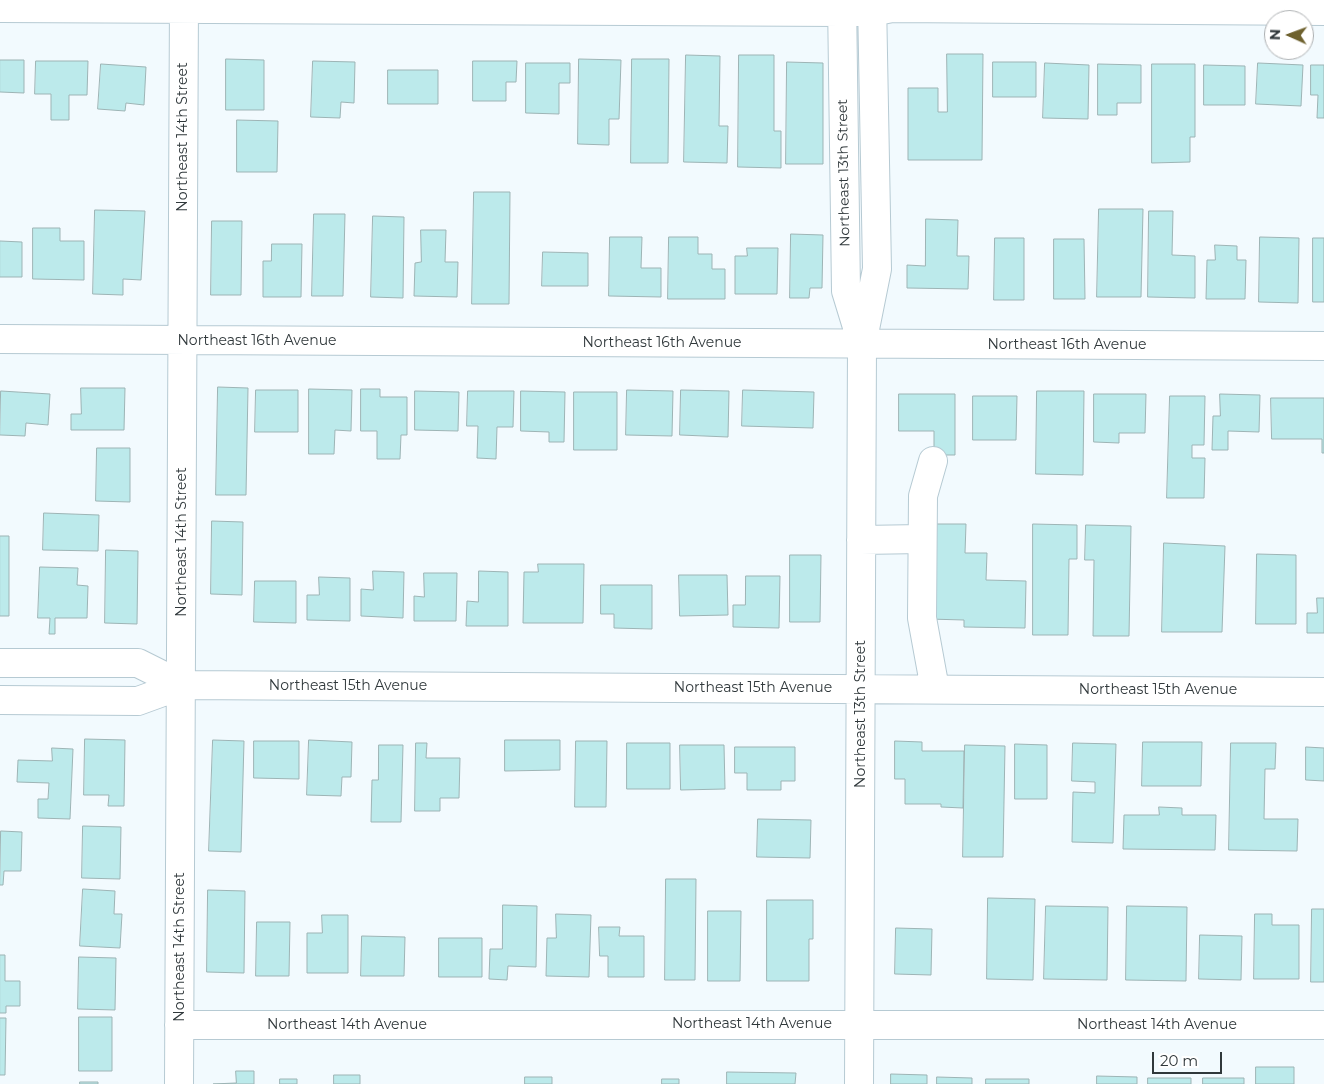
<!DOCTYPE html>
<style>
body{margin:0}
#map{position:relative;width:1324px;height:1084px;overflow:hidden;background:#f2fafe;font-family:Montserrat,sans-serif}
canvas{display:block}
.north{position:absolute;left:1264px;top:10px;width:50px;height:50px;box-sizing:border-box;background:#fff;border:1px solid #acafb1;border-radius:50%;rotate:272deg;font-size:14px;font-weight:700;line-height:20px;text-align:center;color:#30383b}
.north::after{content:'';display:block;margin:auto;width:18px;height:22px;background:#6e612e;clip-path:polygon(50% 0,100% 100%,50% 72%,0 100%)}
.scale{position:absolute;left:1152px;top:1052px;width:70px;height:22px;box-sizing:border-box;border:2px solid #30383b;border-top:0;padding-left:6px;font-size:15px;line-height:18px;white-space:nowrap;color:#30383b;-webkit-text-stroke:4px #fff;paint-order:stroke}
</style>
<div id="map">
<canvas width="1324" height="1084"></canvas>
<div class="north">N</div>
<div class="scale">20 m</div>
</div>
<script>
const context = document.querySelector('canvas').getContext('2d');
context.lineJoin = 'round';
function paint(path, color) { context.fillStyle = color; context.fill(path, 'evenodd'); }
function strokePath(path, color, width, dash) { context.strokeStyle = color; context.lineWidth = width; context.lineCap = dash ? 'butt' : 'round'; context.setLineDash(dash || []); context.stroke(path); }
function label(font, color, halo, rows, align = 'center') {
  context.font = font + ' Montserrat,sans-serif'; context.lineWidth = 5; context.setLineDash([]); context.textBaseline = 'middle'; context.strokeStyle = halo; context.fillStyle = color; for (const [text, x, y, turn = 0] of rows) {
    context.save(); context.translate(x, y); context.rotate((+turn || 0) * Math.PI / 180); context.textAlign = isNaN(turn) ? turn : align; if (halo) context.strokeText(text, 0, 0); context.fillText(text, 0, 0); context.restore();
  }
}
const building = new Path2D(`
 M947 54H983L982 160H908V88H938V112H947Z
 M686 55 720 56 719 126H728L727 163 684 162Z
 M739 55H774V131H781V168L738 167Z
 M226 59 264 60V110H226Z
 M579 59 621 60 619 119H609V145L578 144Z
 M632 59H669L668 163H631Z
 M0 60H24V93L0 92Z
 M36 61H88L87 95H69V120H51V94H35Z
 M313 61 355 62 354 103 341 102 340 118 311 117Z
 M473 61H517L516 82H506V101H473Z
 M787 62 823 63V164H786Z
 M993 62H1036V97H993Z
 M526 63H570V83H559V114L526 113Z
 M1045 63 1089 65 1088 119 1043 118Z
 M1258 63 1303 65 1301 106 1256 104Z
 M101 64 146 67 144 105 126 103 125 111 98 109Z
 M1098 64 1141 65V103H1117V115H1098Z
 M1152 64H1195V137H1190V162L1152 163Z
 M1204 65 1245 66V105H1204Z
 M1311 65H1324V118H1317L1318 95H1311Z
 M388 70H438V104H388Z
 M237 120 278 121 277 172H237Z
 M474 192H510L509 304H472Z
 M1099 209H1143L1141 297H1097Z
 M95 210 145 211 141 280 123 279V295L93 294Z
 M1149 211H1173L1172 255 1195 256V298L1148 297Z
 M314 214H345L343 296H312Z
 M373 216 404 217 403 298 371 297Z
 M926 219 958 220 957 256H969L968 289 907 288V265L925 266Z
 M212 221H242L241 295H211Z
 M33 228H60V241H84V280L33 279Z
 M421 230H446L445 262H458L457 297 414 296 415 263 421 262Z
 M791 234 823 235 822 288H810L809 298H790Z
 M610 237H642L641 268H661V297L609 296Z
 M669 237H698V254H712V269H725V299H668Z
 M1260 237 1299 238 1298 303 1259 302Z
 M995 238H1024V300H994Z
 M1313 238H1324V302H1313Z
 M1054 239H1084L1085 299H1054Z
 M0 241 22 242V277H0Z
 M272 244H302L301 297H263V261H271Z
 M1215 245 1237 246V260H1246L1245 299H1206L1207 260H1215Z
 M747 248H778L777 294H735V256H747Z
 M543 252 588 253V286H542Z
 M218 387 248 388 246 495H216Z
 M81 388H125L124 430H71V414H81Z
 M309 389 352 390 351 431 335 430 334 454H309Z
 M361 389H380V397H407V435H401L400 459H377V431H361Z
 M256 390H298V432H255Z
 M627 390 673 391 672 436 626 435Z
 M681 390 729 391 728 437 680 435Z
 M743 390 814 392 813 428 742 426Z
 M1 391 50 394 48 425 26 423 25 436 0 435Z
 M415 391 459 392 458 431 415 430Z
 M468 391H514L513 427H497L496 459 477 458 478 426H467Z
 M521 391 565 392 564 442H549V432L521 431Z
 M1037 391H1084L1083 475 1036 474Z
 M574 392H617V450H574Z
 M899 394H955V455H934V431H899Z
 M1094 394H1146L1145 433H1119V443L1094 442Z
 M1220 394 1260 395 1259 432 1228 431V450H1212L1213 416H1220Z
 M973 396H1017L1016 440H973Z
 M1170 396H1205L1204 445H1192V458H1205L1204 498H1167Z
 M1271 398H1324V453H1322V439H1272Z
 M97 448H130V502L96 501Z
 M44 513 99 515 98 551 43 550Z
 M212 521 243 522 242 595 211 594Z
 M931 524H966L965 553H987L986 580 1026 581 1025 628 964 627V620L928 619Z
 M1033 524 1077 525V559H1069L1068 635H1033Z
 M1086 525 1131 526 1129 636H1093L1094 560H1085Z
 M0 536H9V616H0Z
 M1164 543 1225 546 1222 632H1162Z
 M106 550 138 551 137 624 105 623Z
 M1257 554 1296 555V624H1256Z
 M790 555H821L820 622H790Z
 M538 564H584L583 623H523L524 572H538Z
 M40 567 78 568 77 585 88 586 87 618H55V634H49L50 618H38Z
 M373 571 404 572 403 618 361 616V589L373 590Z
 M479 571 508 572V626H466L467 601 478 602Z
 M424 573H457L456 621H414V596L424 597Z
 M679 575H727L728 615 680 616Z
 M746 576H780L779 628 733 627V605H745Z
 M319 577 350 578V621L307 620V595H319Z
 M255 581H296V623L254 622Z
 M601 585H652V629L614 628V614H601Z
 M1317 598H1324V633H1307V613H1317Z
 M85 739 125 740 124 806H108L109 795H84Z
 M213 740 244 741 241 852 209 851Z
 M309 740 352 742 351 777H342L341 796 307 795Z
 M505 740H560V770L505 771Z
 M254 741H299V779L254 778Z
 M576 741H607L606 807H575Z
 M895 741 922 742V751H964L963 808 941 807V804H905V779H895Z
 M1143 742H1202L1201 786H1142Z
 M416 743H427L426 758H460L459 798H440V811H415Z
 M627 743H670V789H627Z
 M1073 743 1116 744 1113 843 1072 842 1073 792 1095 793V782L1072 781Z
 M1231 743H1276L1275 769H1265L1264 819H1298L1297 851 1229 850Z
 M1015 744 1047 745V799H1015Z
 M379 745H403L401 822H371L372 780H378Z
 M680 745H724L725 789 681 790Z
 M965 745 1005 746 1003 857H963Z
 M735 747H795V781H781V790H747V773H735Z
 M1306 747 1324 748V781L1306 780Z
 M52 748 73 749 70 819 38 818V799H48L49 783 17 782 18 760 52 761Z
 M1159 807 1182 808V815H1216L1215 850 1123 849 1124 815H1159Z
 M758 819 811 820 810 858 757 857Z
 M83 826 121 827 120 879 82 878Z
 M1 831 22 832 21 871H4L3 885H0Z
 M666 879H696L695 980H665Z
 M83 889 115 891 114 914H122L120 948 80 946Z
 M208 890 245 891 244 973 207 972Z
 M988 898 1035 899 1033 980 987 979Z
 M767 900H813V939H809V981H767Z
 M503 905 537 906 536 967 508 966 507 980 489 979 490 949H502Z
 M1046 906 1108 907 1107 980 1044 979Z
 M1127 906 1187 907 1186 981 1126 980Z
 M1312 909H1324V982H1311Z
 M708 911H741L740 981H708Z
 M556 914 591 915 589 977 546 976 547 938H556Z
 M1255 914H1272V925H1299V979H1254Z
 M322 915H348V973H307V933H322Z
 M257 922H290L289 976H256Z
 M599 927H620L619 936H644V977H608V956H600Z
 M896 928 932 929 931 975 895 974Z
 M1200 935 1242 936 1241 980 1199 979Z
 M362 936 405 937 404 976H361Z
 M439 938H482V977H439Z
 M0 955H5V981H20V1006H6V1013H0Z
 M79 957 116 958 115 1010 78 1009Z
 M79 1017H112V1071H79Z
 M0 1018H6L5 1075H0Z
 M1256 1067H1294V1084H1256Z
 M236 1071H254V1084H213L236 1083Z
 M727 1072 796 1073 795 1084H727Z
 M891 1074 927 1075V1084H891Z
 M334 1075H360V1084H334Z
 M1097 1076 1137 1077V1084H1097Z
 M525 1077H552V1084H525Z
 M937 1077 972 1078V1084H937Z
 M1148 1078H1191V1084H1148Z
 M1203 1078H1244V1084H1203Z
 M280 1079H297V1084H280Z
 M662 1079H679V1084H662Z
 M986 1079H1029V1084H986Z
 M80 1082H98V1084H80Z`);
paint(building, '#bceaeb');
strokePath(building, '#9db4b5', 1);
const minor = new Path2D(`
 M842 0 846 291 861 340
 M0 8 842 12H872L892 8 1324 11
 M0 339 1324 346
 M933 461 923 496 922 618 935 689
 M861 540 922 539
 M0 663H138L182 685
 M0 700 138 701 182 685 1324 692
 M179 1025H1324
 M179 1084 184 0
 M859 1084 862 344 877 269 872 0`);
strokePath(minor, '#b6cad3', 30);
strokePath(minor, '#fff', 28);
label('14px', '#30383b', '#fff', [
 ["Northeast 14th Street",183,137,-90],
 ["Northeast 13th Street",844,173,-91],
 ["Northeast 16th Avenue",257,341],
 ["Northeast 16th Avenue",662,343],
 ["Northeast 16th Avenue",1067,345],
 ["Northeast 14th Street",182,542,-90],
 ["Northeast 15th Avenue",348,686],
 ["Northeast 15th Avenue",753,688],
 ["Northeast 15th Avenue",1158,690],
 ["Northeast 13th Street",861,714,-90],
 ["Northeast 14th Street",180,947,-90],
 ["Northeast 14th Avenue",752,1024],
 ["Northeast 14th Avenue",347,1025],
 ["Northeast 14th Avenue",1157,1025]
]);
</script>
